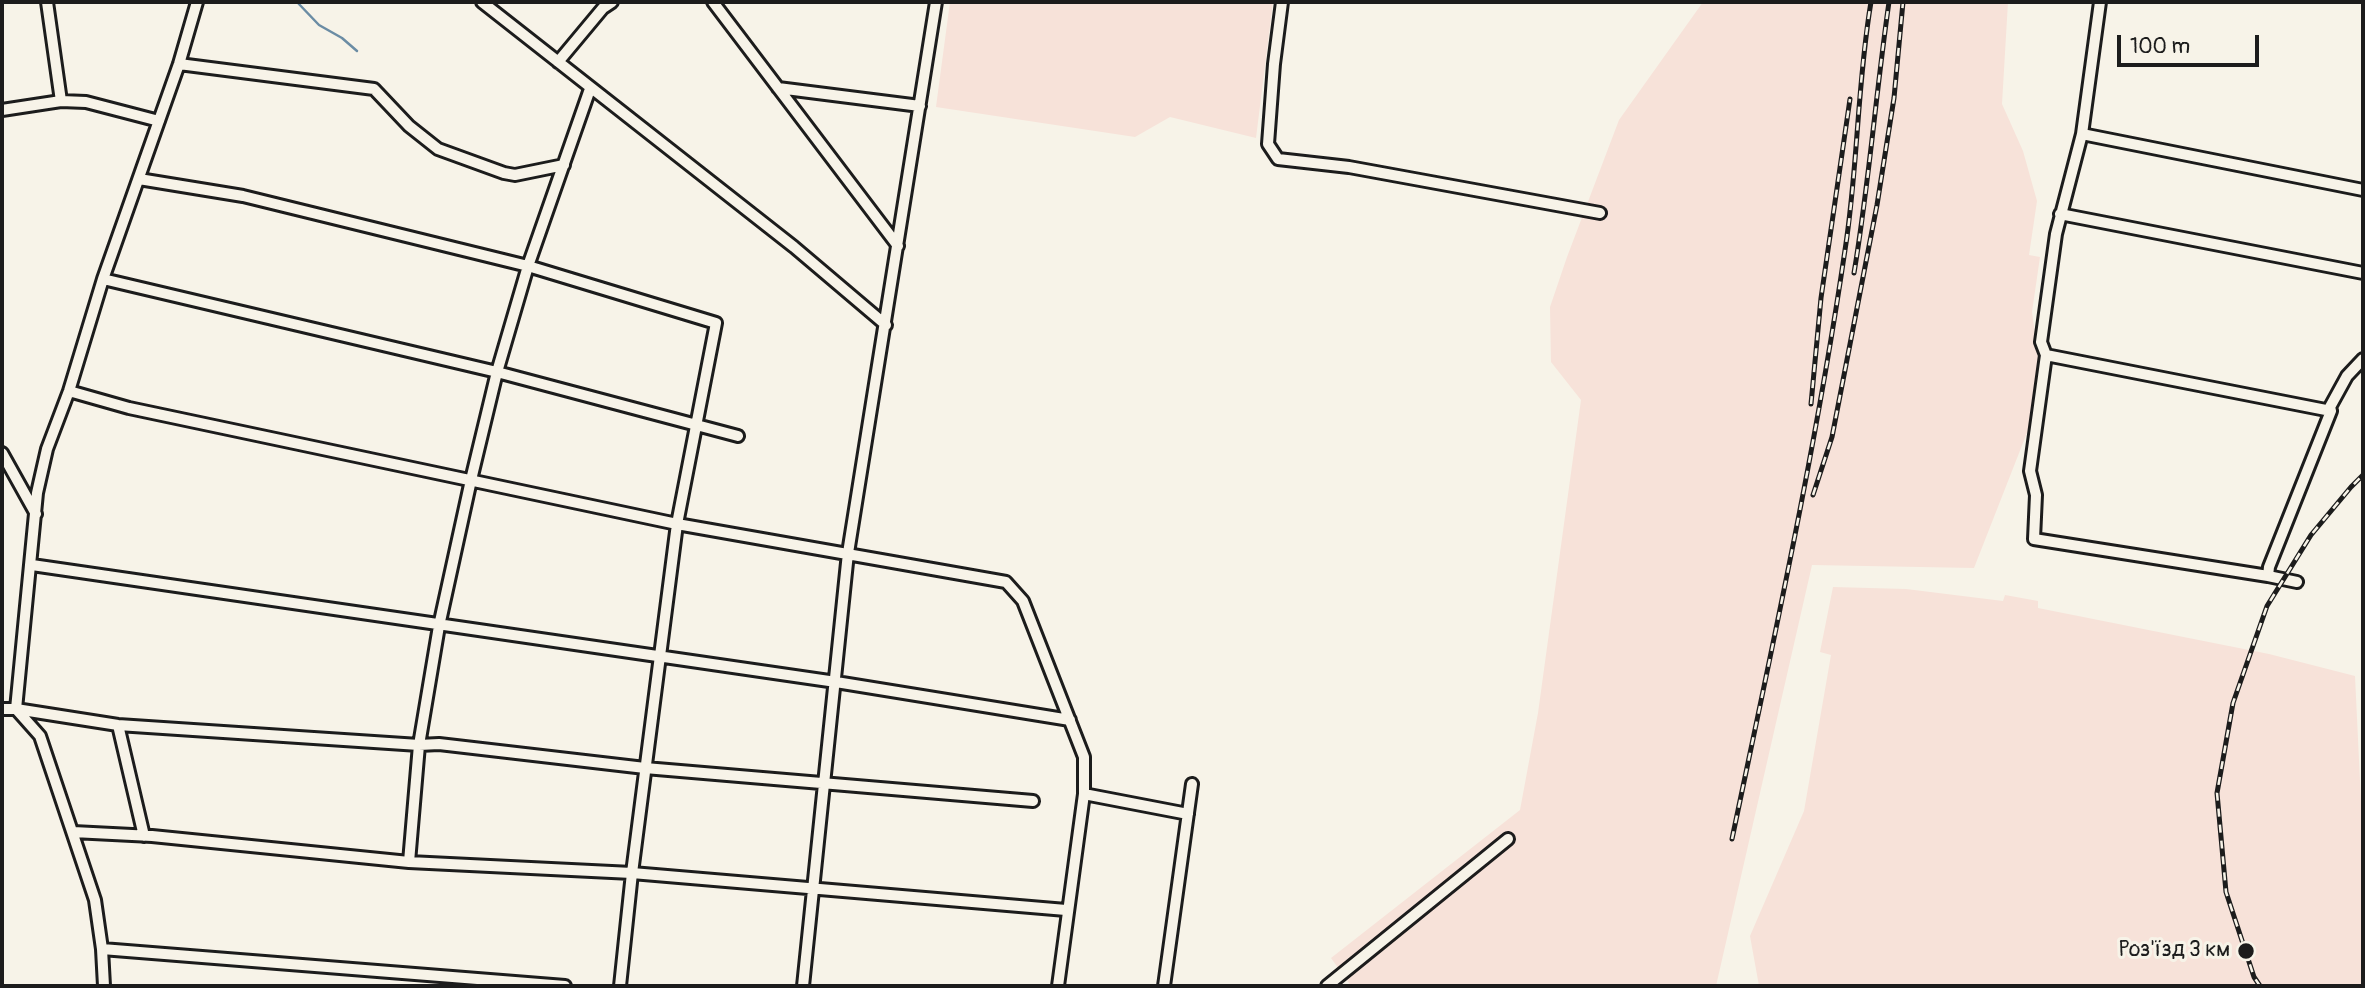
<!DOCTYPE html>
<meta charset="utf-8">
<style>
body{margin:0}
#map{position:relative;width:2365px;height:988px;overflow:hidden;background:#f7f3e8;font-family:Pangolin,sans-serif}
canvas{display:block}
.frame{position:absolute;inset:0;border:4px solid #1c1c1c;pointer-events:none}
.scale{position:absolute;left:2117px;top:35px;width:142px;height:32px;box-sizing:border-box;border:4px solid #1c1c1c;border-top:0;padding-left:9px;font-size:21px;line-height:24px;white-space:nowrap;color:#1c1c1c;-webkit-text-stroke:5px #f7f3e8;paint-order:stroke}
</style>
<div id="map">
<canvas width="2365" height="988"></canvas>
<div class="frame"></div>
<div class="scale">100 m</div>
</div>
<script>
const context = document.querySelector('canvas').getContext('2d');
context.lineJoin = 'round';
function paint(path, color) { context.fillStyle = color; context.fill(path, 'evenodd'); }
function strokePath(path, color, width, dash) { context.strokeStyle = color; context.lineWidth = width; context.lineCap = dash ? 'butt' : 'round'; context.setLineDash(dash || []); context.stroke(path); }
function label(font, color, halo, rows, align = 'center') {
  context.font = font + ' Pangolin,sans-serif'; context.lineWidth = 6; context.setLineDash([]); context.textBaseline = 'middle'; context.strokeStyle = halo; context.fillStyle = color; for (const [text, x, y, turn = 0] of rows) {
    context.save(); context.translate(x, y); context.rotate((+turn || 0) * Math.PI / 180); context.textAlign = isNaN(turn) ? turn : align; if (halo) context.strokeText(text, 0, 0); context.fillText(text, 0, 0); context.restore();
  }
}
paint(new Path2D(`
 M950 2H1273L1256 138 1170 117 1135 137 936 107Z
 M1703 2H2008L2002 104 2023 151 2037 201 2029 255 2040 257 2032 312 2039 364 2030 425 1974 568 1812 565 1716 986H1351L1331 958 1520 810 1538 713 1581 400 1551 362 1550 307 1567 257 1619 120Z
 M1833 587 1906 589 2003 601 2005 595 2038 601V608L2269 654 2355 676 2361 802 2363 803V986H1759L1750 936 1804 811 1831 655 1820 652Z`), '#f7e2d9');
strokePath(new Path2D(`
 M297 2 319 25 342 38 357 51`), '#6b8ca4', 2.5);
const minor = new Path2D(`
 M47 2 61 101
 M482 2 794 247 886 325
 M713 2 898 246
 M1282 2 1274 64 1268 144 1278 159 1349 167 1600 213
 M2100 2 2082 134 2056 234 2041 342 2046 355 2030 471 2036 495 2034 539 2268 576
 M558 62 603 8 612 2
 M179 64 374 89 409 126 438 149 504 173 515 175 564 165
 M778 88 920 106
 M2 110 61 101 86 102 159 121
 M2082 134 2363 190
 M139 179 243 196 528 266 716 323 677 524 632 873 620 986
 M2060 214 2363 273
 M103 279 497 372 738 436
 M2046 355 2331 411
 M69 391 129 408 677 524 1006 582 1023 601 1084 757V794L1058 986
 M2 453 36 514
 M32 565 836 682 1070 720
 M2297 582 2268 576 2269 567 2331 411 2330 407 2347 376 2363 359
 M2 709H16L118 725 419 745 439 744 645 768 1033 801
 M118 725 144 836
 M1084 794 1188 814
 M73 832 152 836 409 862 632 873 1066 910
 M409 862 419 745 439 626 471 480 497 372 528 266 590 89
 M102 949 565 986
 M104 986 102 949 95 900 40 736 16 709 37 493 47 449 69 391 103 279 179 64 197 2
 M803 986 848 553 936 2
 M1164 986 1192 784
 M1327 986 1508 839`);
strokePath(minor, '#1c1c1c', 16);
strokePath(minor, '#f7f3e8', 10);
const rail = new Path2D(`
 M1854 273C1869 183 1876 92 1889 2
 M1811 404 1821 298 1850 99
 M1813 495 1832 437 1877 205 1894 98 1903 2
 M1732 839C1773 643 1816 448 1845 250 1858 168 1857 84 1871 2
 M2260 986 2254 977 2226 892 2217 793 2233 703 2267 606 2311 535 2351 487 2363 475`);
strokePath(rail, '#1c1c1c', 5);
strokePath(rail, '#f7f3e8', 2.5, [8]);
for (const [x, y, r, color] of [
 [2246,951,9,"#1c1c1c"]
]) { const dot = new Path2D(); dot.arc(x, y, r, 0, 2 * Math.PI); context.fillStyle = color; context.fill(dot); strokePath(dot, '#f7f3e8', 2.5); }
label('21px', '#1c1c1c', '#f7f3e8', [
 ["Роз'їзд 3 км",2230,951]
], 'right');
</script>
